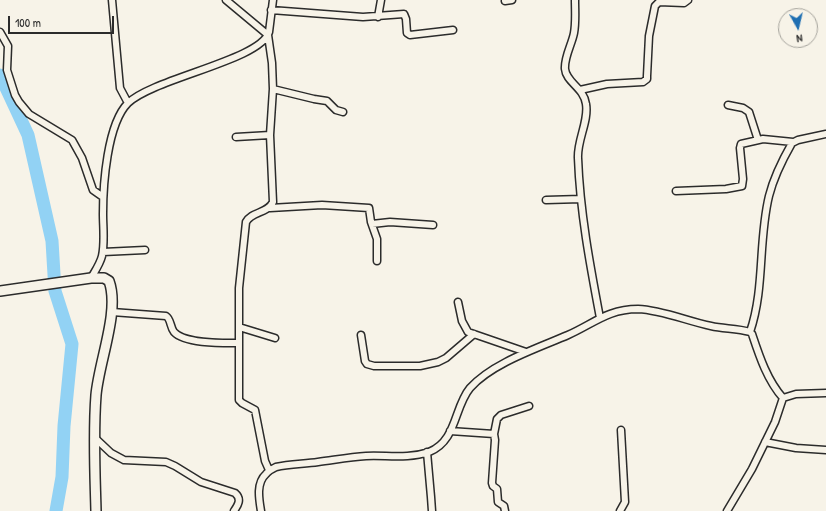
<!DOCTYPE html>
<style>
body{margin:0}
#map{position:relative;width:826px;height:511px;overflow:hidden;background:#f7f3e8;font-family:"Patrick Hand",sans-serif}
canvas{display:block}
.north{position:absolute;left:778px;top:8px;width:40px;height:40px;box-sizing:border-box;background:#f7f3e8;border:1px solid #a5a39c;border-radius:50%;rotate:172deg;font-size:11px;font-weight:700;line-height:16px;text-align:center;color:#2b2b2b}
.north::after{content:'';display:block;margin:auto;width:14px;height:18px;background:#1f6fb2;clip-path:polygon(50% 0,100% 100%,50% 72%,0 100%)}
.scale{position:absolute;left:8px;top:16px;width:106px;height:18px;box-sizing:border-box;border:2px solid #2b2b2b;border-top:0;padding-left:5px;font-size:12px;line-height:14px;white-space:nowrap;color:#2b2b2b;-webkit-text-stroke:3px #f7f3e8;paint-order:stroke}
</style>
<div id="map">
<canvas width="826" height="511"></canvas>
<div class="north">N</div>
<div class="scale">100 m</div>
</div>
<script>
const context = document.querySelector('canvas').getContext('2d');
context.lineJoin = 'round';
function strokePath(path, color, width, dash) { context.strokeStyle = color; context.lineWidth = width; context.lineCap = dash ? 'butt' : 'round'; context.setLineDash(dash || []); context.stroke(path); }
strokePath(new Path2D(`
 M0 75 28 135 52 241 55 291 72 344 64 426 62 477 56 511`), '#92d2f4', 13);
const minor = new Path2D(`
 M112 0 120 88 128 103
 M226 0 268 35 272 63 273 89 270 135 273 202C267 214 252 211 246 222L239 288V400L242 403 255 410 265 461 269 470
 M575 0C575 11 576 22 574 33 572 44 564 57 565 69 566 82 584 88 586 104 589 121 577 140 578 158 580 212 590 265 600 318
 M505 1 512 0
 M271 10 363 17 404 14 406 19 407 33 410 35 453 30
 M378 17 381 0
 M0 32 8 46 7 70 15 95 19 102 29 114 72 140 82 158 93 190 103 197
 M273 89 314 99 327 101 336 110 343 112
 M580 90 607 84 643 82 647 79V76L649 36 655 6 659 2 684 3 688 0
 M728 105 743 108 749 112 758 140
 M236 137 270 135
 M676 191 726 189 742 186 743 179 740 148 741 144 763 139 793 142
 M546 200 581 199
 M270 208 322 205 369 208 371 222 377 239V261
 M372 224 390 222 433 225
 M103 252 145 250
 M91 278C95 271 100 264 102 256 105 243 103 227 103 214 103 185 107 124 128 103 154 78 261 60 269 32L273 0
 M458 302 462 321 468 332 526 352
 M112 312 166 316C171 319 170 327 174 332 185 344 223 343 239 343
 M239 327 275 338
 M750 332C765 288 758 241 769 196 773 180 784 157 792 143L798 140 826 134
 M361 335 365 361 367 364 374 366H420L438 362 446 358 474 334
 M450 431 494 434 495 440 492 483 493 486 497 489 498 502 504 506 505 511
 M494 434 497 419 501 415 529 406
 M94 437 111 453 124 460 166 462 175 466 201 482 235 493C242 499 238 505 234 511
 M765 442 796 448 826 450
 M427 452 431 497 432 511
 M261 511C259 499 256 483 266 474 268 471 272 469 276 467 289 464 304 464 318 462 334 460 350 457 366 456 387 455 408 459 429 452 457 441 454 407 470 388 492 363 538 348 568 335 593 324 608 309 638 309 662 310 687 321 711 326 724 329 737 328 750 332L752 334C759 355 767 380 783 398L796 394 826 393
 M620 511 625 502 621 430
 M727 511 752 469 775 422 783 398`);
const secondary = new Path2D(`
 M0 291 91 278H104L109 281C120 311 99 361 96 395 93 434 95 472 96 511`);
strokePath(minor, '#2b2b2b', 9);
strokePath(secondary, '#2b2b2b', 12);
strokePath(minor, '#f7f3e8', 6);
strokePath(secondary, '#f7f3e8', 9);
</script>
